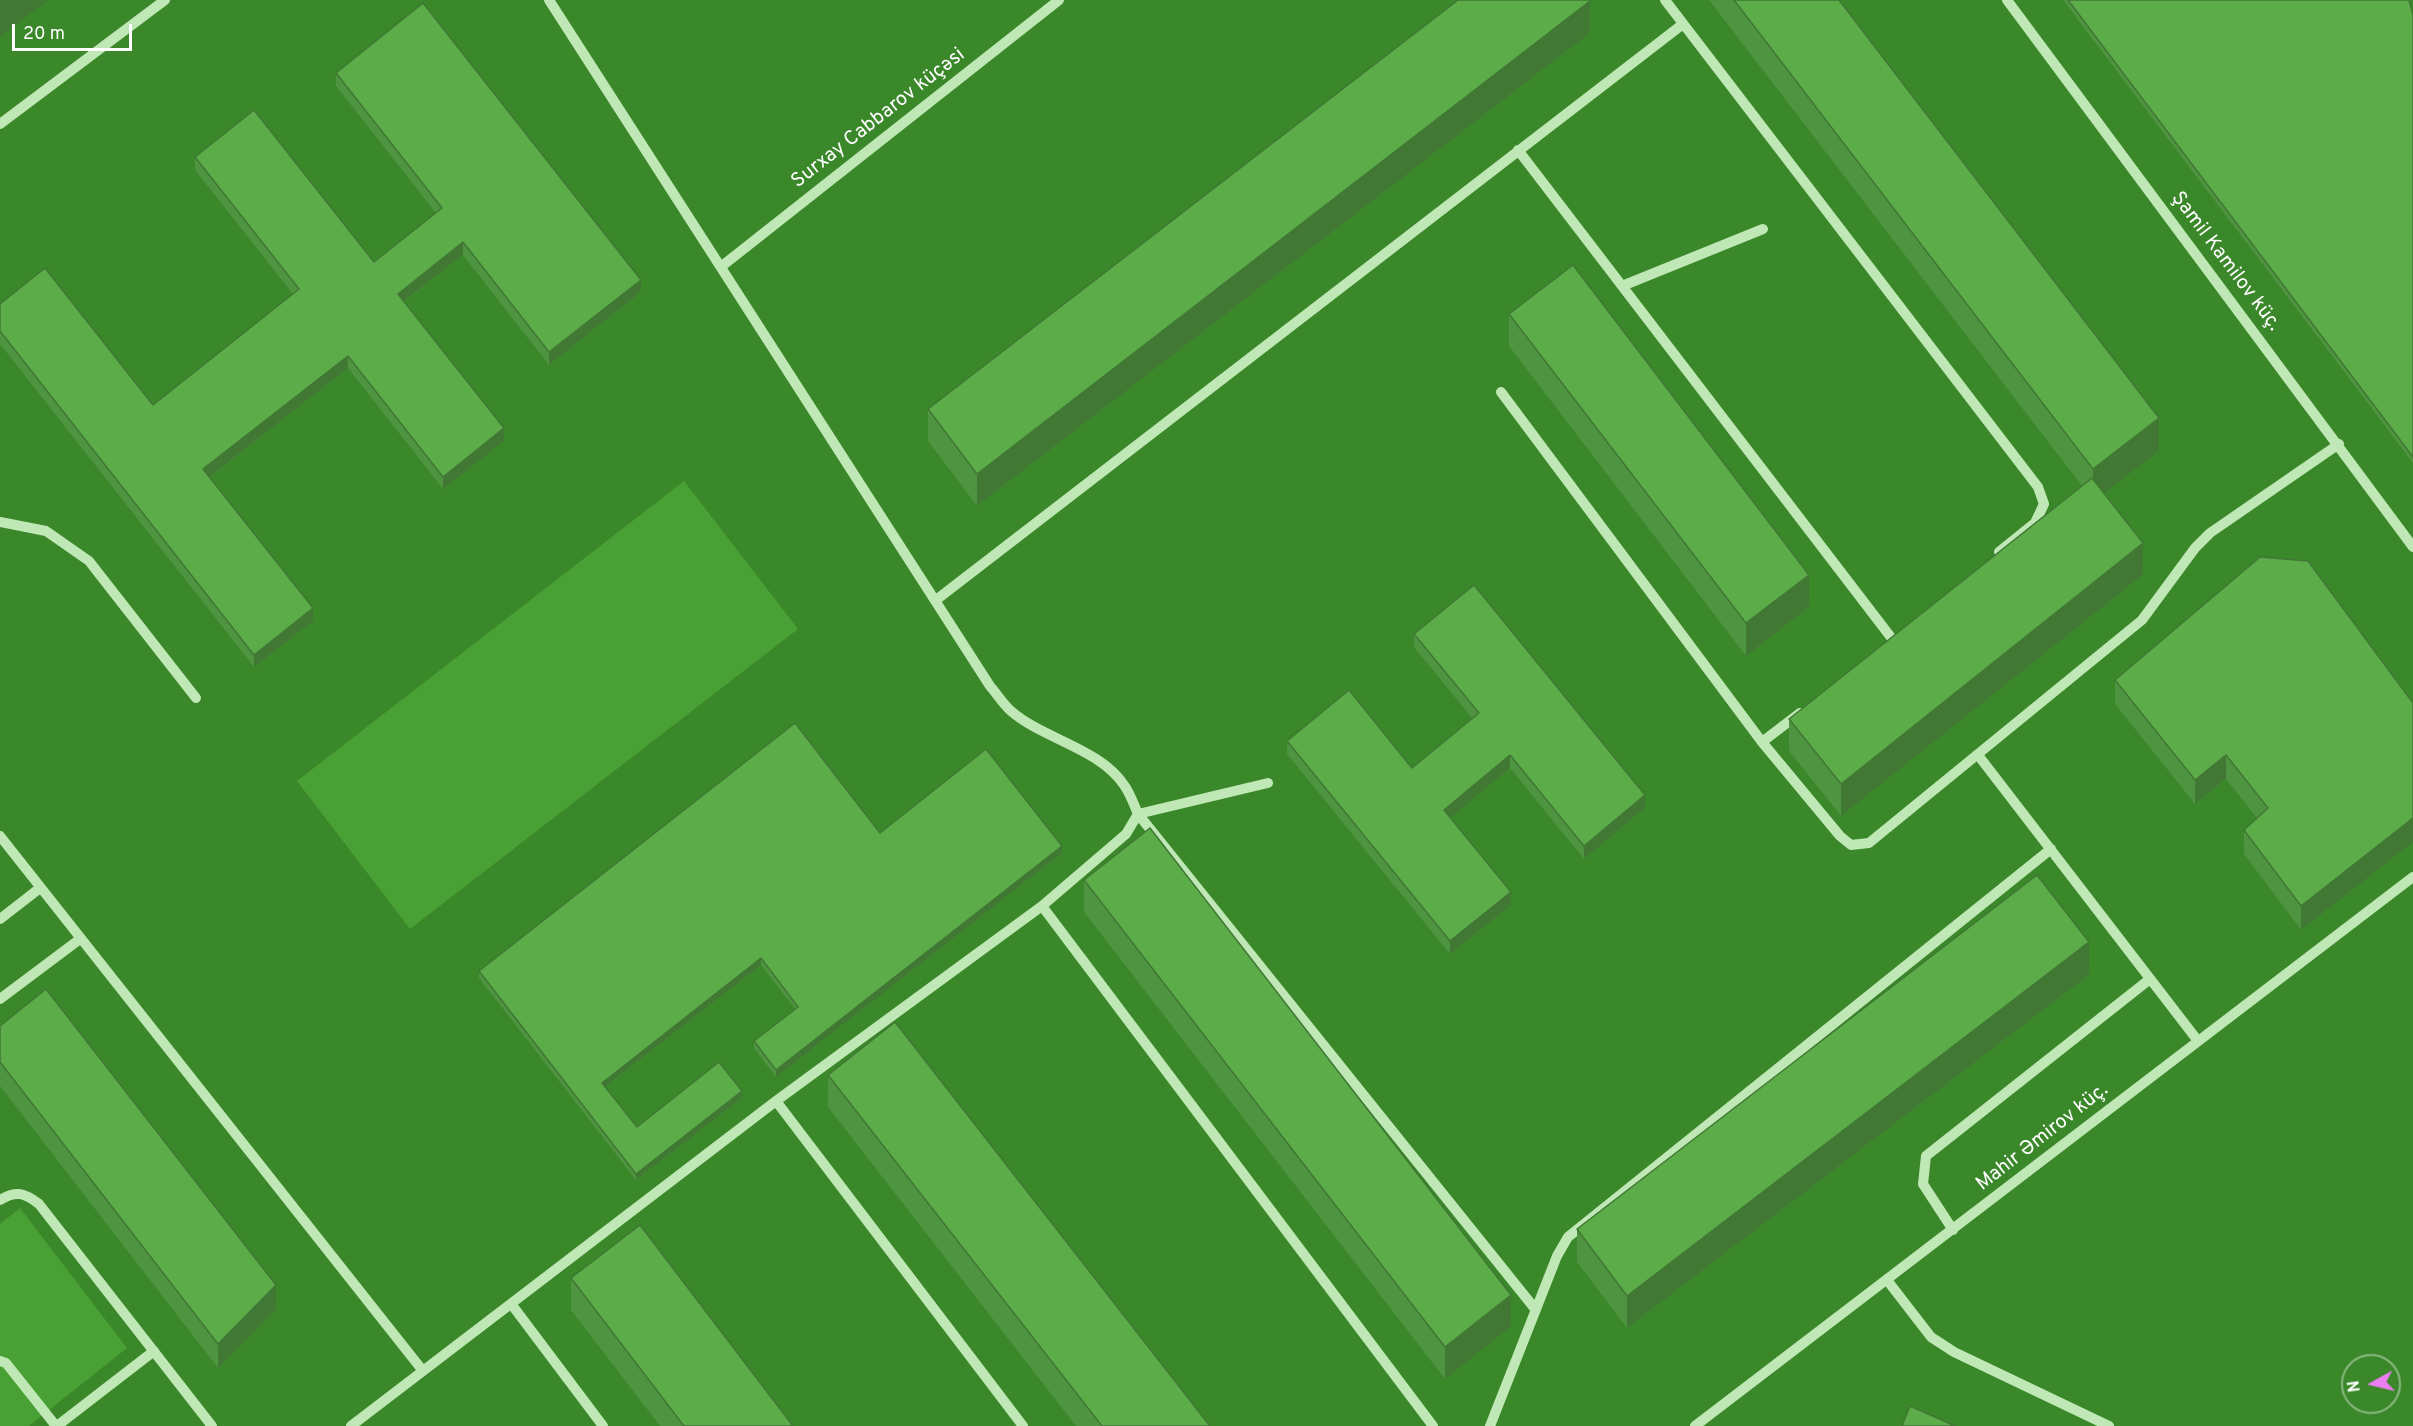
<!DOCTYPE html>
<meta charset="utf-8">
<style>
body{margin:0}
#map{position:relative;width:2413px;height:1426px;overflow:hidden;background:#3a8829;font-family:Overpass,sans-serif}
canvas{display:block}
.north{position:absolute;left:2341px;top:1354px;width:60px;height:60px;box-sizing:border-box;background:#3a8829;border:2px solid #89b87f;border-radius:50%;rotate:262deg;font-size:16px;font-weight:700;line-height:24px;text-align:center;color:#fff}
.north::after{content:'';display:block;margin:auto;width:21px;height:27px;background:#ec7df0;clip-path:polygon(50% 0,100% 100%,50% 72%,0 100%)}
.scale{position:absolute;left:12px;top:24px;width:120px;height:27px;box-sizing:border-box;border:3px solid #fff;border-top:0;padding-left:8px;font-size:18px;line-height:21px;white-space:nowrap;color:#fff;-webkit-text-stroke:4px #3a8829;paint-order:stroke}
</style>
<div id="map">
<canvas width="2413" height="1426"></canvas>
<div class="north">N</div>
<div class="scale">20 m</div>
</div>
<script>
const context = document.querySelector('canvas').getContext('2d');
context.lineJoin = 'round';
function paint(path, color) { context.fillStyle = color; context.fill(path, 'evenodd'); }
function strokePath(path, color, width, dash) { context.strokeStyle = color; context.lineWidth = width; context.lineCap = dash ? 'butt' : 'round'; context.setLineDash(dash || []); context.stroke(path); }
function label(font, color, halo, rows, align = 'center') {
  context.font = font + ' Overpass,sans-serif'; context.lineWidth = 6; context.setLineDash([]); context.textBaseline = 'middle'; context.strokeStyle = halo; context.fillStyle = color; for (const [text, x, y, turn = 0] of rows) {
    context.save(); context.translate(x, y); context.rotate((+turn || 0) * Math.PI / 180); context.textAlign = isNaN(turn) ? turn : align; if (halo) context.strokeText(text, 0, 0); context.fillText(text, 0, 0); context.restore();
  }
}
paint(new Path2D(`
 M684 481 798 629 410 929 297 781Z
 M20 1208 127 1348 29 1426H0V1224Z`), '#49a034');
strokePath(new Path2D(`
 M549 0 990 686C997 694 1003 704 1011 711 1043 739 1099 748 1124 785 1130 793 1134 805 1138 814L1536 1310
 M1665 0 2038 487 2044 504 2035 523 1999 552
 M2007 0 2413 547
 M0 124 165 0
 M1518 150 1893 640
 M722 266 1059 0
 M1622 286 1763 229
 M1501 392 1762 742 1840 836 1851 845 1869 843 2142 620 2195 548 2210 533 2339 444
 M0 522 46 531 89 561 196 698
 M936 600 1683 24
 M1762 742 1800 713
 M1978 755 2198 1041
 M0 836 423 1371
 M1042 906 1433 1426
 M0 919 40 888
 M0 999 80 939
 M776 1101 1023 1426
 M0 1200C16 1190 25 1193 39 1204L212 1426
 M1953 1230 1923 1184 1926 1156 2150 979
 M1887 1280 1931 1337 1954 1352 2109 1426
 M512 1305 603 1426
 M0 1361 6 1363 56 1426
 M57 1426 154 1351
 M351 1426 776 1101 1042 906 1126 834 1138 814 1268 783
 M1490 1426 1557 1256 1568 1237 2051 849
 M1695 1426 2413 877`), '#c0e8b6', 10);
paint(new Path2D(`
 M1709 0H1839L2159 451 2104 493 2143 575 1841 816 1789 751V719L2082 486Z
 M2063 0H2409L2413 15V463Z
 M1590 33 977 506 928 441V409Z
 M336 73 641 292 549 365 463 255 404 302 504 441 443 489 348 368 210 477 313 621 254 667 0 344V304L153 405 293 294 195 170V157L374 262 436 213 336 86Z
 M1509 314 1809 607 1746 656 1509 346Z
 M1414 634 1645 808 1584 859 1510 768 1450 817 1511 905 1450 954 1287 754V741L1412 768 1472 718 1414 647Z
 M2115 680 2413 703V842L2301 930 2244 854V830L2257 818 2226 779 2195 804 2115 704Z
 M880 833 1062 853 776 1077 754 1048V1041L795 1009 761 965 605 1087 637 1127 742 1098 636 1180 479 978V971Z
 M1084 880 1511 1327 1445 1379 1084 912Z
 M2089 975 1627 1328 1577 1262V1229Z
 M0 1026 276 1309 218 1368 0 1086Z
 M828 1075 1210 1426H1076L828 1107Z
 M571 1278 793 1426H660L571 1310Z`), '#4f9440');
paint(new Path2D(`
 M0 0H48L0 37Z
 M1590 1V33L977 506V474Z
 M463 242V255L398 306V294Z
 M641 280V292L549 365V352Z
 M348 356V368L203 482V469Z
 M2159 418V451L2093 502V469Z
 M504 428V441L443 489V477Z
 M2143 543V575L1841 816V784Z
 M1809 575V607L1746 656V623Z
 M313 608V621L254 667V655Z
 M1510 755V768L1444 823V810Z
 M2226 755V779L2195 804V780Z
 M1645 795V808L1584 859V846Z
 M2413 818V842L2301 930V906Z
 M1062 846V853L776 1077V1070Z
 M1511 892V905L1450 954V941Z
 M2089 942V975L1627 1328V1296Z
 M761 958V965L602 1089V1083Z
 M742 1091V1098L636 1180V1174Z
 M276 1285V1309L218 1368V1344Z
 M1511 1295V1327L1445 1379V1347Z`), '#407834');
const building = new Path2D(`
 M1458 0H1589L1590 1 977 474 928 409Z
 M1734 0H1839L2159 418 2093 469Z
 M2068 0H2409L2413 15V457Z
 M423 3 641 280 549 352 463 242 398 294 504 428 443 477 348 356 203 469 313 608 254 655 0 331V304L45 268 153 405 299 289 195 157 254 110 374 262 442 208 336 73Z
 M1573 265 1809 575 1746 623 1509 314Z
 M2092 478 2143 543 1841 784 1789 719Z
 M2260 557 2308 561 2413 703V818L2301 906 2244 830 2268 808 2226 755 2195 780 2115 680Z
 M1474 585 1645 795 1584 846 1510 755 1444 810 1511 892 1450 941 1287 741 1349 690 1412 768 1479 713 1414 634Z
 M795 723 880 833 986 749 1062 846 776 1070 754 1041 798 1007 761 958 602 1083 637 1127 719 1062 742 1091 636 1174 479 971Z
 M1150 828 1511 1295 1445 1347 1084 880Z
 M2037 875 2089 942 1627 1296 1577 1229Z
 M46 989 276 1285 218 1344 0 1062V1026Z
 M895 1022 1210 1426H1102L828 1075Z
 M640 1225 793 1426H684L571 1278Z
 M1910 1406 1955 1426H1902Z`);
paint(building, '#5cac4a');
strokePath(building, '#407834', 1.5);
label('20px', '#fff', '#3a8829', [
 ["Surxay Cabbarov küçəsi",879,119,-38],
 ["Şamil Kamilov küç.",2225,262,53],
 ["Mahir Əmirov küç.",2043,1138,-38]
]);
</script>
